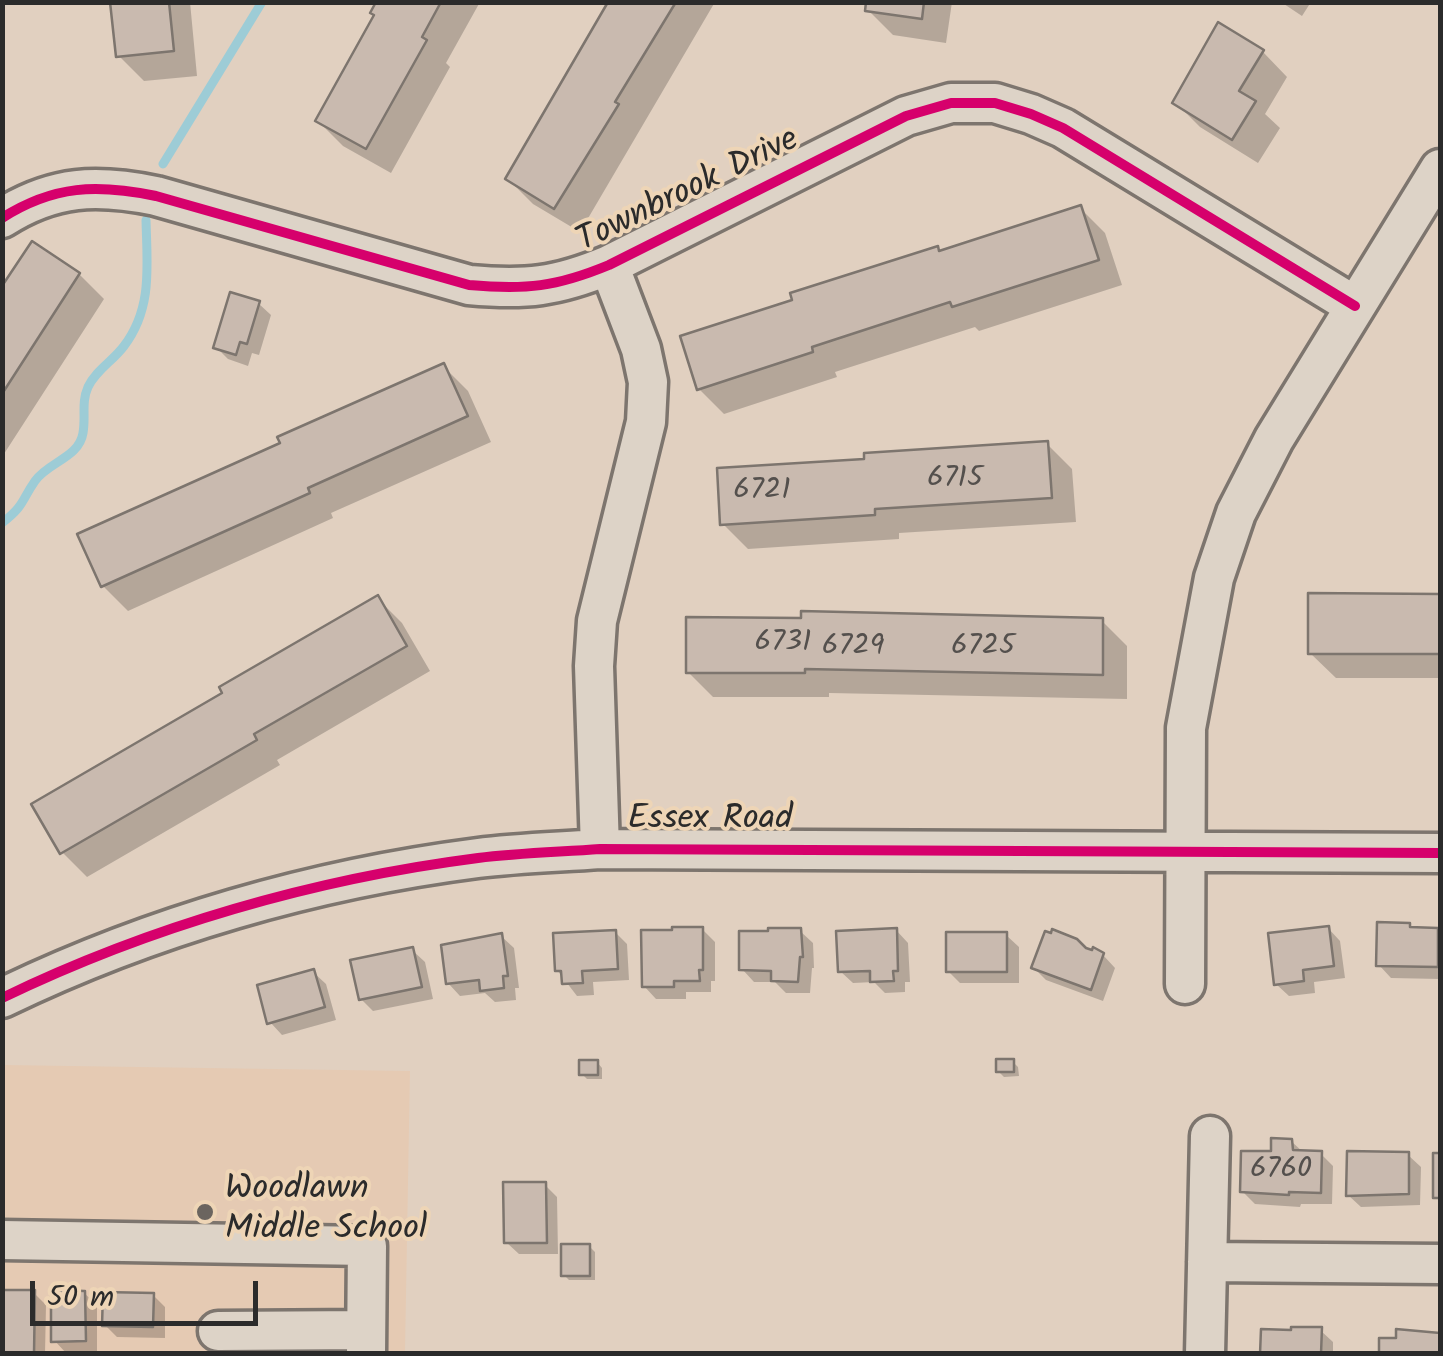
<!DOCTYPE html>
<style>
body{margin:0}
#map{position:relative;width:1443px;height:1356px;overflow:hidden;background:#e1d0c0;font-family:Kalam,sans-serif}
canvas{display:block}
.frame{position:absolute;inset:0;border:5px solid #2b2b2b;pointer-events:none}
.scale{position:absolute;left:30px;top:1281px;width:228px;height:45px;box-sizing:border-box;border:5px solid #2b2b2b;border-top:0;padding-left:12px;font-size:30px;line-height:35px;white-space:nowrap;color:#2b2b2b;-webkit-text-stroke:8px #eed5b6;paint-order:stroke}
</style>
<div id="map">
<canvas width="1443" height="1356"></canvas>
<div class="frame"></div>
<div class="scale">50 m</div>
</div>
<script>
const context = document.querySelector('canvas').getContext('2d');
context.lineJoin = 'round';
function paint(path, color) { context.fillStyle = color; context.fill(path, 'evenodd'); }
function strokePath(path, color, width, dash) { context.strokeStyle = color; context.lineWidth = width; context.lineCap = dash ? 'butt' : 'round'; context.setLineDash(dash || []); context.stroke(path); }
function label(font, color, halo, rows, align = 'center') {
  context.font = font + ' Kalam,sans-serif'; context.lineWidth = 8; context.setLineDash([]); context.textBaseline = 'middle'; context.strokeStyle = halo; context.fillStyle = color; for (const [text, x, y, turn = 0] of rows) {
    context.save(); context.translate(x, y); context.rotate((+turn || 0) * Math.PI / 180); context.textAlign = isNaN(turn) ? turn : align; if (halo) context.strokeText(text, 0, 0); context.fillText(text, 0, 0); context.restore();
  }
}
paint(new Path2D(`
 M3 1065 410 1071 405 1353 3 1354Z`), '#e5cab3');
paint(new Path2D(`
 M113 2H190L197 76 144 81 119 56Z
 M379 2H480L446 63 450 67 391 173 343 146 318 121 376 16Z
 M612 2H715L580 232 533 204 508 179Z
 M869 2H952L946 43 893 35 868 10Z
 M1281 2H1311L1302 16Z
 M1263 52 1287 77 1265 114 1280 128 1258 163 1200 127 1175 102Z
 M1080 208 1105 233 1122 285 979 331 975 327 835 372 837 377 724 414 699 389 796 301 937 248 942 253Z
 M79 274 104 299 2 457V291Z
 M258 303 271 315 259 355 252 353 248 366 228 359 216 347Z
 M443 366 468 391 491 442 331 513 333 518 128 611 103 586 284 444Z
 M1047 444 1072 469 1076 522 899 533V539L748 549 723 524 867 462Z
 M1440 595V678H1336L1310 653V596Z
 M378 599 402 623 430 671 277 760 280 765 87 877 62 852 226 694Z
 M1102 621 1127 646V699L829 693V697H713L688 672Z
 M1409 925 1414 930H1437L1440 933V979L1391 978 1379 965Z
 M1328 928 1340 941 1345 978 1314 982 1315 993 1289 996 1276 984Z
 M702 929 715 942V981H711V992H686V999H656L644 986Z
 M896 930 908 943 910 982H905V992L885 993 874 982 853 983 840 971Z
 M800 931 813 943 814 968H812L810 993H786L775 982H754L742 969Z
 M615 932 627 944 629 980 593 982 594 995 577 996 557 970Z
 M1006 935 1019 947V983H960L948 971Z
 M501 936 514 948 519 988H515L516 1000 495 1002 485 993 460 996 448 983Z
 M412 950 425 962 433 999 373 1011 361 999Z
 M1085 950 1103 955 1115 968 1103 1001 1046 980 1034 968Z
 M313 972 326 984 336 1020 282 1035 270 1022Z
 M597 1062 602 1068V1079H587L582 1074Z
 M1013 1062 1018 1067 1019 1076 1004 1077 998 1071Z
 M1291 1141 1304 1153 1321 1154 1333 1166 1332 1204H1301L1300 1207 1255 1204 1242 1191 1273 1154Z
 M1408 1155 1421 1167 1420 1205 1361 1207 1348 1195Z
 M544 1184 557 1197 558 1254H519L506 1242Z
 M589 1246 595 1252V1280H569L564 1275Z
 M33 1292 46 1305 45 1354H2Z
 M84 1293 97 1305V1353H66L54 1340Z
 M153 1295 165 1307V1338L117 1337 105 1325Z
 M1320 1330 1333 1342V1354H1262Z`), '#0003');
strokePath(new Path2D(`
 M163 164 262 2
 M2 523C25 505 21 501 35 481 48 462 79 458 83 433 86 416 81 403 88 387 96 370 113 361 124 346 153 308 147 265 146 220`), '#9dccd6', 9);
const building = new Path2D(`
 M110 2H169L174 51 116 57Z
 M376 2H441L422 37 427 40 366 149 315 121 374 15 370 13Z
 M608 2H676L615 102 619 104 554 209 505 179Z
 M866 2H924L922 19 865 11Z
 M1218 22 1264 50 1239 91 1256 101 1232 140 1172 103Z
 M1081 205 1099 260 952 307 950 302 812 347 813 352 697 390 680 336 792 300 790 293 938 246 939 251Z
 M32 241 80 273 2 394V286Z
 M230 292 260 301 247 344 240 342 236 355 213 348Z
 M444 363 468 416 308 488 310 493 101 587 77 534 280 443 277 437Z
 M1048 441 1052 498 875 509V515L720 525 717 468 864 459V453Z
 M1308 593 1440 594V654H1308Z
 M378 595 407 646 254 734 257 740 60 854 31 804 222 693 219 687Z
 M801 611 1103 618V675L805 669V673H686V617L801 618Z
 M1377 922 1410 923V927L1438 928V967L1376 966Z
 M1329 926 1334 966 1303 970 1304 981 1274 985 1268 933Z
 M672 927H703V970H699L700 981H674V987H642L641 930H672Z
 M768 928H801L803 957H800L798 982 771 981V971L739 970V931H768Z
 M897 928 898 971H893L894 981 870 982V971L838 972 836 931Z
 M1052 929 1077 939 1086 948 1092 950 1093 947 1104 953 1091 990 1031 968 1045 931 1051 933Z
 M616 930 618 969 582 971 583 983 562 984 561 971H555L553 933Z
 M946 932H1007V972H946Z
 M502 933 508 976H503L504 988 480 991 479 980 446 984 441 945Z
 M413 947 422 987 359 1000 350 960Z
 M314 969 325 1007 267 1024 257 985Z
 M996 1059H1014V1072H996Z
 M579 1060H598V1075H579Z
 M1271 1138 1292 1139 1293 1150 1322 1151 1321 1193 1289 1192V1195L1240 1192 1241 1151H1271Z
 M1347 1151 1409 1152V1194L1346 1196Z
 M1433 1153H1440V1198H1433Z
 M503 1182H546L547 1243H504Z
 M561 1244H590V1276H561Z
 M2 1290H35L34 1354H2Z
 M51 1290 85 1291 86 1341 51 1342Z
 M103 1292 154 1293 153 1327 102 1326Z
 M1291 1327H1322L1321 1354H1260L1261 1329 1291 1330Z
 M1396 1329 1440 1333V1354H1379V1338H1396Z`);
paint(building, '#c9baaf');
strokePath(building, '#7d756e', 2.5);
const minor = new Path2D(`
 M2 218C54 185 97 184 156 196L469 285C526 290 556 287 609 265L906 116 951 103H995L1031 114 1063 128 1355 306
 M600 849 594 666 597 621 646 422 648 382 641 349 609 265
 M1185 984 1186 728 1214 578 1236 513 1274 439 1440 169
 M2 998C151 926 314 879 478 858 518 853 559 852 600 849L1440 853
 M2 1240 367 1246 366 1354
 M1207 1262 1440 1264
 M218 1331 366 1330
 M1205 1354 1210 1136`);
strokePath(minor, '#7d756e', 45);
strokePath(minor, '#ddd3c7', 38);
strokePath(new Path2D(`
 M2 218C54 185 97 184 156 196L469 285C526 290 556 287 609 265L906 116 951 103H995L1031 114 1063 128 1355 306
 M2 998C151 926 314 879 478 858 518 853 559 852 600 849L1440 853`), '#d6006c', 10);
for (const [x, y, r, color] of [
 [205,1212,10,"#6b655f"]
]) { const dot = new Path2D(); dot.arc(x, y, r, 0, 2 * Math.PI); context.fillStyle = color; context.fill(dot); strokePath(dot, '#eed5b6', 4); }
label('30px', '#54504d', null, [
 ["6715",955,481],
 ["6721",762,493],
 ["6731",783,645],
 ["6729",853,649],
 ["6725",983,649],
 ["6760",1281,1172]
]);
label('35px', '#2b2b2b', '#eed5b6', [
 ["Townbrook Drive",689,193,-26],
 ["Essex Road",710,822]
]);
label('35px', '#2b2b2b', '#eed5b6', [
 ["Woodlawn",225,1192],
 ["Middle School",225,1232]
], 'left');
</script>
